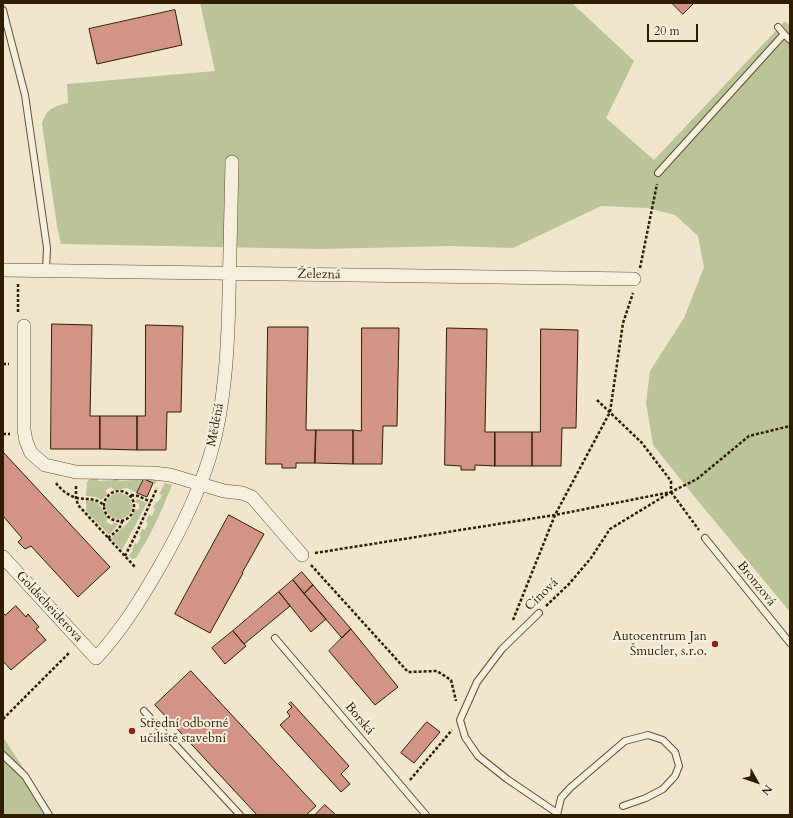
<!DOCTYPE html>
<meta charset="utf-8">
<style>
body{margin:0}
#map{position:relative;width:793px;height:818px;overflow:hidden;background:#f0e6cd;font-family:Cardo,serif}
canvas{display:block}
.frame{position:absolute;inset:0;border:4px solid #301c00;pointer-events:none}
.north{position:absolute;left:737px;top:762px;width:40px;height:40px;-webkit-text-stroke:3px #f5efde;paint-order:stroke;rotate:130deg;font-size:11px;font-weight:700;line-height:16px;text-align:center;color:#301c00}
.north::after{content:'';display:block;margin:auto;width:14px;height:18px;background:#301c00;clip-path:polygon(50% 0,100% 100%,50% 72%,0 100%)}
.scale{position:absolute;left:647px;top:24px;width:51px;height:18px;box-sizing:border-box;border:2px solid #301c00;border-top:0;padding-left:5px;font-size:12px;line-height:14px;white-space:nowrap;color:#301c00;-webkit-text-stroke:3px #f5efde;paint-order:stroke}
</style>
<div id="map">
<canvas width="793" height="818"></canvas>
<div class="frame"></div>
<div class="north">N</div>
<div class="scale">20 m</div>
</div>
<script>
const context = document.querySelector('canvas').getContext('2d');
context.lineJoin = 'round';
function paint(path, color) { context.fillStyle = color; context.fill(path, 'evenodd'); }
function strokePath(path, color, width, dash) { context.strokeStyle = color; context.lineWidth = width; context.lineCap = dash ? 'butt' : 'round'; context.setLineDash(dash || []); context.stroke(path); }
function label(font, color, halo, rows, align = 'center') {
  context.font = font + ' Cardo,serif'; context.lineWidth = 4; context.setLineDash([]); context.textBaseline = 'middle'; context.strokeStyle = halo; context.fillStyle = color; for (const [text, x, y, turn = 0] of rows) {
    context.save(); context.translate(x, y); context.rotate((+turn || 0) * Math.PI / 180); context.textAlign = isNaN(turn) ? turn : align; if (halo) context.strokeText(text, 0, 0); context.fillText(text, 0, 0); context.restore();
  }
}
paint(new Path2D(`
 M200 3H572L634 61 606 118 654 160 785 21 790 26V612L698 501 653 445 646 403 650 371 684 318 704 267 698 236 675 215 648 208 601 206 513 248 452 246 320 249 61 244 57 226 42 124C46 109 54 106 68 103L67 84 215 71Z
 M92 477H98V481L114 480V477H119V481L135 480V478L157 480 155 484 144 479 137 493 127 488 114 490 111 487 106 490 107 494 102 500 95 497 86 496 87 482Z
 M165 483 172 485C162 510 151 535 136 558L132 559 129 556 133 550 132 549 135 543 137 544 141 537 139 536 142 529 145 530 148 523 146 522 149 515 152 516 155 509 153 508 156 502H158L162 495 159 494Z
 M106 506a13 13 0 1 1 26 0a13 13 0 1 1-26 0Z
 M138 499 147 503 122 550 111 538C120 530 132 522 135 510L139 509V503H135L136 500Z
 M86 500C102 501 100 507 108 518L106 522 112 525 114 522 118 524 117 526 109 535 86 511Z
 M3 737 54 815H3Z`), '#bac498');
const building = new Path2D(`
 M672 3H694L683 14Z
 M175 10 182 45 97 64 89 29Z
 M52 324 92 325 90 416H100V449H51Z
 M146 325 183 326 181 412H167L166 450H137V416H145Z
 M268 327H308L306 430H316L315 463H296V468H282V464H266Z
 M362 328H399L397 426H383L382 464H353V430L361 431Z
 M447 328 487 329 485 432H495V466L475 465V470H461V466L445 465Z
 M541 329 578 330 576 428H562L561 466H532V432H540Z
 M100 416H137V450L100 449Z
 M316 430H353V464L315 463Z
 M495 432H532V466H495Z
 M3 452 110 567 78 597 31 546 25 549 18 542 22 538 3 516Z
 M144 479 153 483 147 497 137 493Z
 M229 515 264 534 242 573H243L210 633 175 614Z
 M302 572 313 585 304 594 293 580Z
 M293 580 326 619 311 632 279 592Z
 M313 585 351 629 342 638 304 594Z
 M279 592 290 606 244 644 233 631Z
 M16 606 26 617 28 614 39 627 36 629 46 640 11 670 3 661V613L5 615Z
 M351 629 398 687 375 705 329 651Z
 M233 631 246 646 225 664 212 648Z
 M191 671 316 806 306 815H257L155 705Z
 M291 702 349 766 341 774 350 784 341 792 280 725 290 716 287 712 292 707 289 704Z
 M427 722 440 732 414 763 401 753Z
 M325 805 336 815H315Z`);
paint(building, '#d19485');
strokePath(building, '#301c00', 1);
const lane = new Path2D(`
 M3 10 25 95 47 248 46 271
 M778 27 784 34
 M658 173 784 34 790 40
 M705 538 790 643
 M539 613 502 649 477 682 460 720 465 737 478 756 507 779 557 813
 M275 638 426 815
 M144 711 240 815
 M3 755 25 776 49 815
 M557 815 561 798 570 788 625 741 648 735 663 740 675 752 679 766 675 776 663 789 646 798 623 806`);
const street = new Path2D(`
 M3 270 634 279
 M24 326V430L26 441 31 453 45 465 76 472 153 473 170 475 224 491 242 493 252 497 302 555
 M3 557 96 658C122 630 141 599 160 566 180 531 198 495 210 456 225 406 228 347 229 295 230 250 231 206 232 162`);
strokePath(lane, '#604e33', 8);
strokePath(street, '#604e33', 14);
strokePath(new Path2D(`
 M640 268 657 184
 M18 284V313
 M3 364H9
 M3 434H10
 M56 483C61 490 69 496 77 498 89 500 93 497 104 505
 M76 486V498L78 505 135 567
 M104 506a15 15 0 1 1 30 0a15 15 0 1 1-30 0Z
 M671 492 699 530
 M131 495 138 496 151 502
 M108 538C114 533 121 529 122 521
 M315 553 555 515 671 492 697 479 749 436 790 426
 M125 556 137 532 157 488
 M311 565 408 672 437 671 451 680 456 701
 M546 606 569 584 591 558 610 529 671 492V481L642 443 597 400
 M513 620 555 515 610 412 623 323 633 293
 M3 719 70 652
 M410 780 452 730`), '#301c00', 2.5, [3, 2]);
strokePath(lane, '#f5efde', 6);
strokePath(street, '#f5efde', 13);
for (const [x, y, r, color] of [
 [715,644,4,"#8f2418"],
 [132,731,4,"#8f2418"]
]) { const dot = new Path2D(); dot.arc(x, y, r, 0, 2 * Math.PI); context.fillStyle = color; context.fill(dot); strokePath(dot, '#f5efde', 1.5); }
label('13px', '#301c00', '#f5efde', [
 ["Železná",319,275,1],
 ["Měděná",216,425,-79],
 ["Bronzová",756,584,51],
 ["Cínová",542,595,-44],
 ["Goldscheiderova",49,607,47],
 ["Borská",359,719,50]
]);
label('13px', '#301c00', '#f5efde', [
 ["Autocentrum Jan",707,637],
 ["Šmucler, s.r.o.",707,652],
 ["Střední odborné",140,724,"left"],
 ["učiliště stavební",140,739,"left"]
], 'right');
</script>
